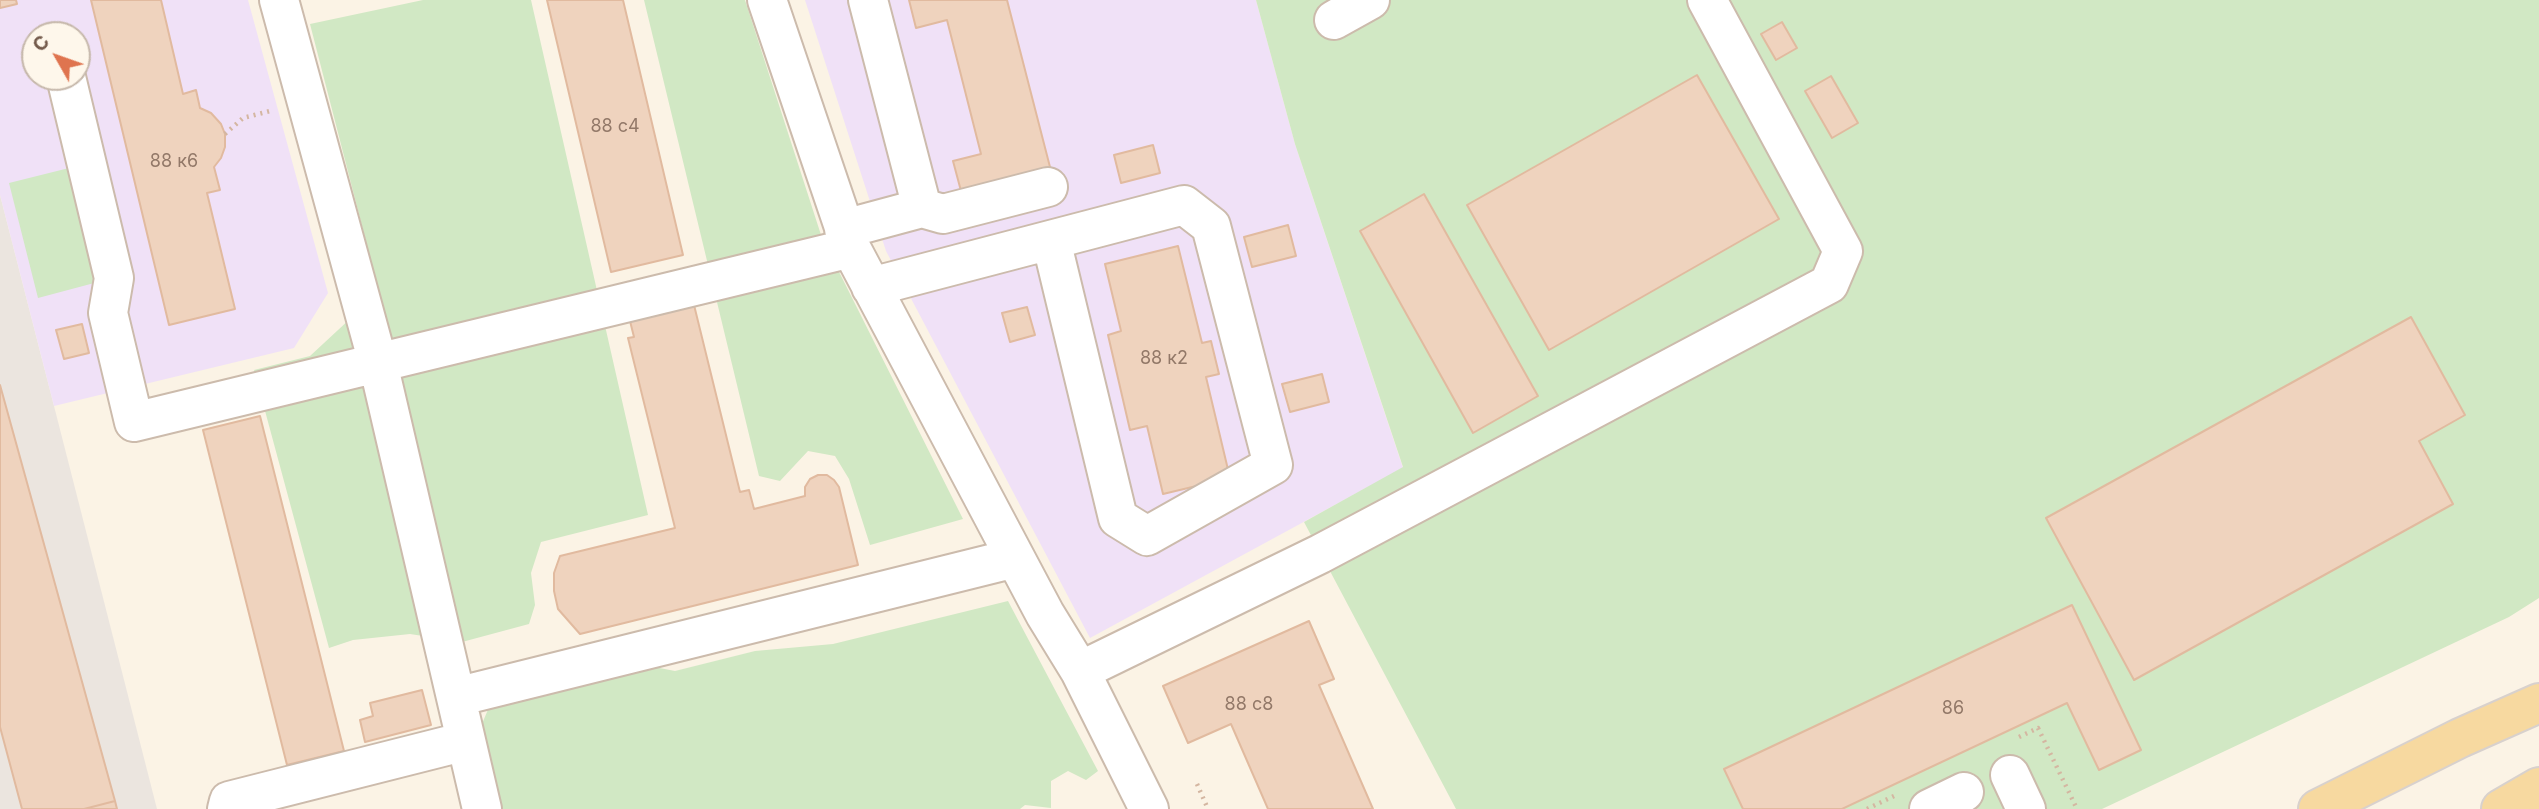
<!DOCTYPE html>
<meta charset="utf-8">
<style>
body{margin:0}
#map{position:relative;width:2539px;height:809px;overflow:hidden;background:#fbf3e5;font-family:Inter,sans-serif}
canvas{display:block}
.north{position:absolute;left:21px;top:21px;width:70px;height:70px;box-sizing:border-box;background:#fef7eb;border:2px solid #c6b8ab;border-radius:50%;rotate:310deg;font-size:19px;font-weight:700;line-height:28px;text-align:center;color:#735a4b}
.north::after{content:'';display:block;margin:auto;width:24px;height:32px;background:#df744f;clip-path:polygon(50% 0,100% 100%,50% 72%,0 100%)}
</style>
<div id="map">
<canvas width="2539" height="809"></canvas>
<div class="north">С</div>
</div>
<script>
const context = document.querySelector('canvas').getContext('2d');
context.lineJoin = 'round';
function paint(path, color) { context.fillStyle = color; context.fill(path, 'evenodd'); }
function strokePath(path, color, width, dash) { context.strokeStyle = color; context.lineWidth = width; context.lineCap = dash ? 'butt' : 'round'; context.setLineDash(dash || []); context.stroke(path); }
function label(font, color, halo, rows, align = 'center') {
  context.font = font + ' Inter,sans-serif'; context.lineWidth = 7; context.setLineDash([]); context.textBaseline = 'middle'; context.strokeStyle = halo; context.fillStyle = color; for (const [text, x, y, turn = 0] of rows) {
    context.save(); context.translate(x, y); context.rotate((+turn || 0) * Math.PI / 180); context.textAlign = isNaN(turn) ? turn : align; if (halo) context.strokeText(text, 0, 0); context.fillText(text, 0, 0); context.restore();
  }
}
paint(new Path2D(`
 M0 195 54 406 157 809H0Z`), '#ebe5df');
paint(new Path2D(`
 M0 0H248L328 293 294 348 54 406 0 195ZM35 35H77V77H35Z
 M805 0H1256L1295 144 1403 468 1090 638 886 251Z`), '#f0e1f7');
paint(new Path2D(`
 M423 0H531L648 515 541 542 531 573 535 605 529 624 462 642 410 634 353 640 329 648 254 370 310 356 379 292 310 24Z
 M644 0H745L822 238 963 519 870 545 849 479 835 456 808 451 780 481 759 476Z
 M1256 0H2539V598L2509 617 2102 809H1456L1304 522 1403 467 1295 144Z
 M69 168 98 282 38 298 9 183Z
 M1008 601 1098 771 1086 780 1068 771 1051 781V808L1025 805 1020 809H497L479 731 492 700 634 663 675 671 755 651 833 644Z`), '#d1e8c4');
const building = new Path2D(`
 M0 0H16L17 4 0 8Z
 M91 0H161L183 94 196 90 200 108 211 113 221 124 225 134V147L221 158 214 167 220 190 207 193 235 309 169 325Z
 M547 0H623L683 255 611 272Z
 M909 0H1007L1050 167 961 191 953 161 981 154 947 20 916 28Z
 M1782 22 1797 48 1776 60 1761 34Z
 M1697 75 1779 219 1549 350 1467 205Z
 M1831 76 1858 123 1832 138 1805 91Z
 M1153 145 1160 173 1121 183 1114 155Z
 M1424 194 1538 396 1473 433 1360 231Z
 M1288 225 1296 256 1252 267 1244 237Z
 M1178 246 1202 343 1211 341 1219 374 1206 377 1230 478 1163 494 1147 426 1130 430 1108 335 1121 331 1105 264Z
 M694 305 740 492 749 490 754 509 805 496V487L810 479 818 475H827L834 480 839 487 858 565 580 634 558 609 554 591V573L560 556 675 528 628 338 634 337 630 321Z
 M1027 307 1035 335 1010 342 1002 313Z
 M2411 317 2465 415 2419 441 2453 504 2134 680 2046 518Z
 M82 324 89 353 64 359 56 330Z
 M1322 374 1329 402 1290 412 1282 384Z
 M0 385 115 801 84 809H22L0 727Z
 M260 416 344 751 287 765 203 430Z
 M2072 605 2141 750 2099 770 2067 703 1842 809H1743L1724 769Z
 M1309 621 1334 679 1319 685 1373 809H1268L1231 724 1188 743 1163 686Z
 M422 690 431 725 365 742 360 720 373 716 370 703Z
 M115 801 117 809H84Z`);
paint(building, '#efd3be');
strokePath(building, '#e1ba9f', 2);
const minor = new Path2D(`
 M279 0 378 363 482 809
 M767 0 851 248 1045 614 1080 671 1149 809
 M1334 20 1370 0
 M66 77 114 278 108 313 134 422 851 248
 M922 208 943 214 1048 187
 M844 229 922 208 868 0
 M871 287 1184 205 1211 226 1273 465 1147 536 1118 518 1051 240
 M1080 671 1320 554 1829 284 1843 251 1707 0
 M456 697 1015 558
 M2010 775 2026 809
 M227 809 229 801 466 741
 M1929 809 1964 792`);
const major = new Path2D(`
 M2318 809 2460 738 2539 703
 M2501 809 2539 787`);
strokePath(minor, '#ccbbac', 42);
strokePath(major, '#d8d1cd', 42);
strokePath(new Path2D(`
 M225 134 243 118 270 111
 M2019 737 2038 728 2077 809
 M1197 784 1208 809
 M1867 809 1894 796`), '#d4b6a1', 4.5, [2, 5]);
strokePath(minor, '#fff', 38);
strokePath(major, '#f7d9a0', 38);
label('18px', '#927868', null, [
 ["88 с4",615,127],
 ["88 к6",174,162],
 ["88 к2",1164,359],
 ["88 с8",1249,705],
 ["86",1953,709]
]);
</script>
